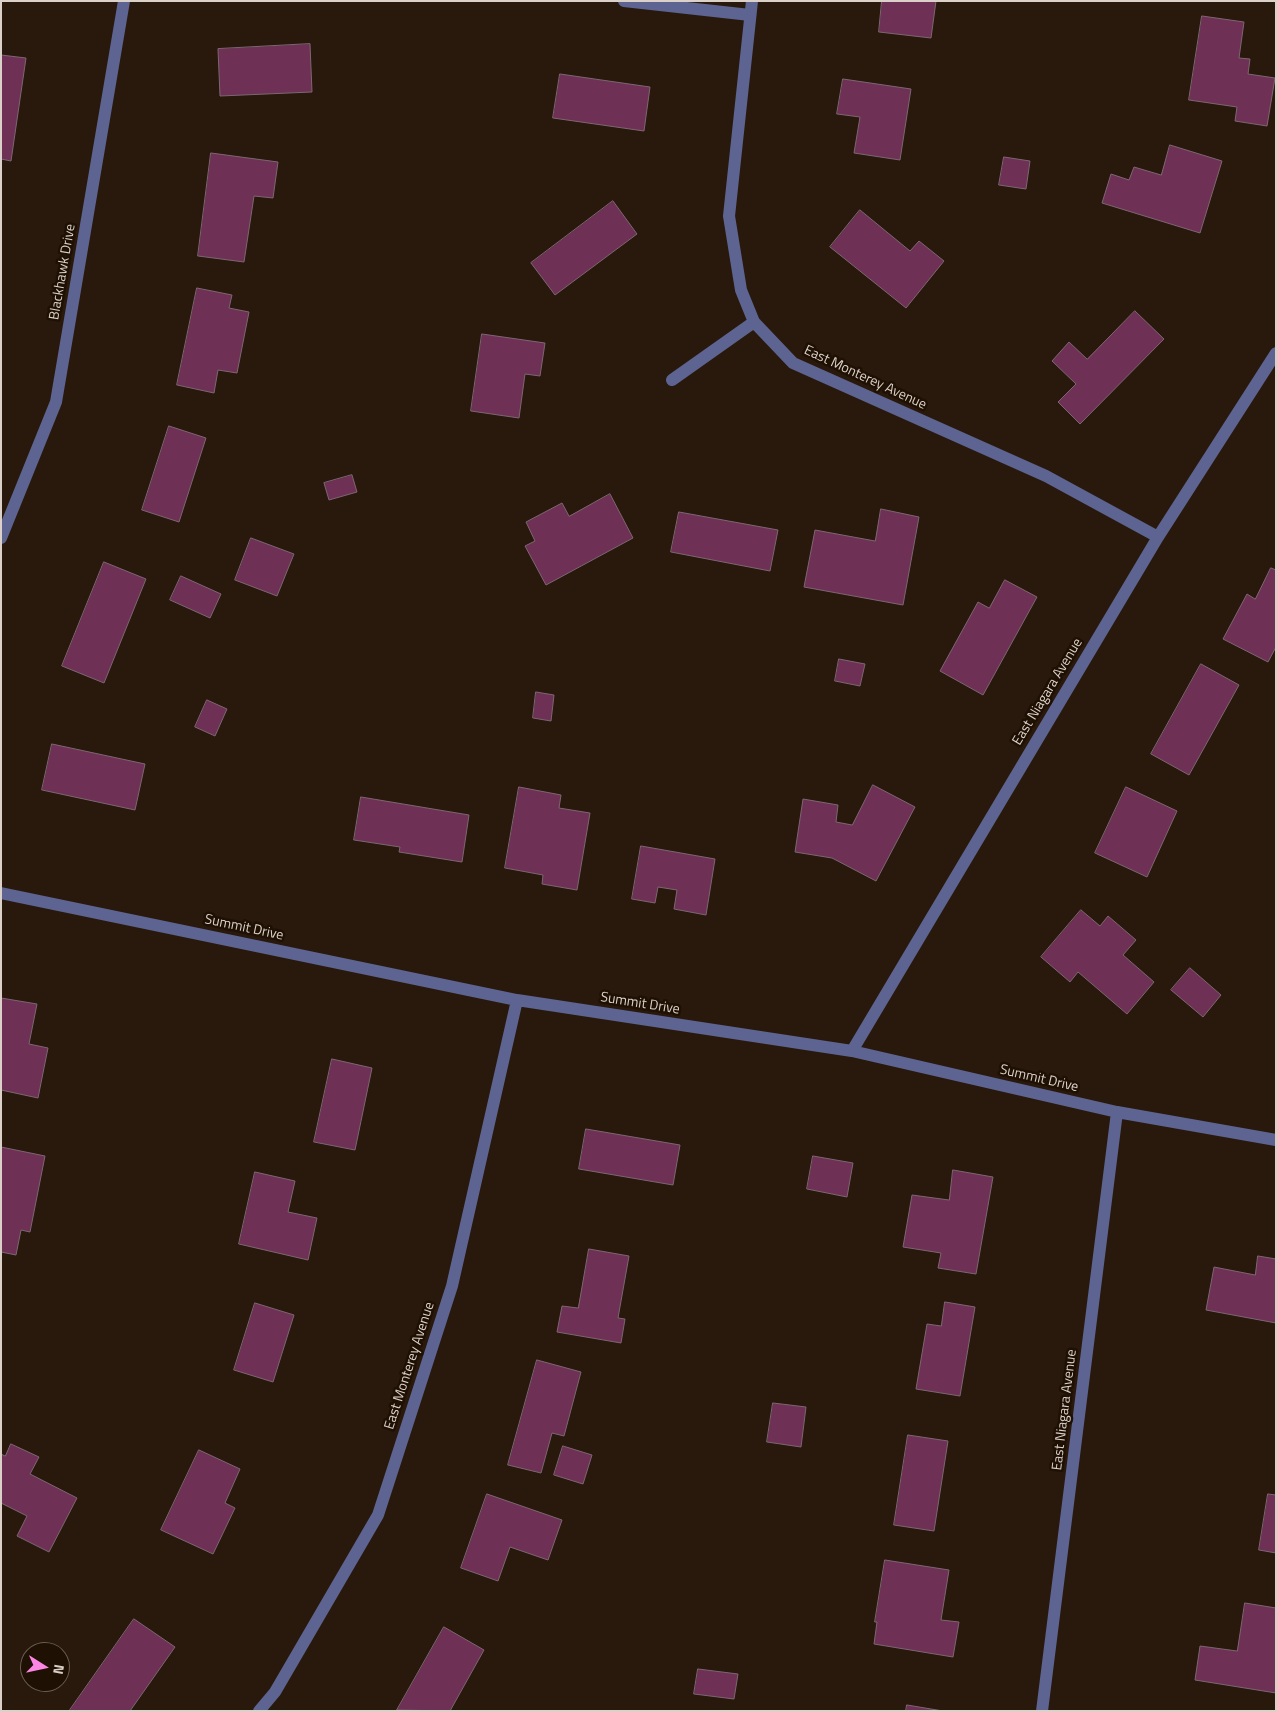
<!DOCTYPE html>
<style>
body{margin:0}
#map{position:relative;width:1277px;height:1712px;overflow:hidden;background:#29190c;font-family:"Titillium Web",sans-serif}
canvas{display:block}
.frame{position:absolute;inset:0;border:2px solid #dcd1c8;pointer-events:none}
.north{position:absolute;left:20px;top:1642px;width:50px;height:50px;box-sizing:border-box;background:#1f1004;border:1px solid #6b5d52;border-radius:50%;rotate:100deg;font-size:14px;font-weight:700;line-height:20px;text-align:center;color:#dcd1c8}
.north::after{content:'';display:block;margin:auto;width:18px;height:22px;background:#fc86e4;clip-path:polygon(50% 0,100% 100%,50% 72%,0 100%)}
</style>
<div id="map">
<canvas width="1277" height="1712"></canvas>
<div class="frame"></div>
<div class="north">N</div>
</div>
<script>
const context = document.querySelector('canvas').getContext('2d');
context.lineJoin = 'round';
function paint(path, color) { context.fillStyle = color; context.fill(path, 'evenodd'); }
function strokePath(path, color, width, dash) { context.strokeStyle = color; context.lineWidth = width; context.lineCap = dash ? 'butt' : 'round'; context.setLineDash(dash || []); context.stroke(path); }
function label(font, color, halo, rows, align = 'center') {
  context.font = font + ' "Titillium Web",sans-serif'; context.lineWidth = 5; context.setLineDash([]); context.textBaseline = 'middle'; context.strokeStyle = halo; context.fillStyle = color; for (const [text, x, y, turn = 0] of rows) {
    context.save(); context.translate(x, y); context.rotate((+turn || 0) * Math.PI / 180); context.textAlign = isNaN(turn) ? turn : align; if (halo) context.strokeText(text, 0, 0); context.fillText(text, 0, 0); context.restore();
  }
}
const building = new Path2D(`
 M882 1H936L931 38 879 32Z
 M1202 16 1244 22 1239 58 1250 59 1248 74 1275 78 1267 126 1235 121 1237 107 1189 100Z
 M310 44 312 92 220 96 218 49Z
 M1 55 26 58 11 161 1 159Z
 M560 74 650 87 644 131 553 118Z
 M843 79 911 89 900 160 854 153 860 117 837 114Z
 M1170 145 1222 161 1200 233 1102 203 1111 174 1129 180 1134 167 1161 175Z
 M211 153 278 162 273 198 254 196 244 262 198 256Z
 M1004 157 1030 161 1026 189 999 185Z
 M613 201 637 234 555 295 531 263Z
 M860 210 910 251 919 241 944 261 906 308 830 247Z
 M197 288 232 295 229 308 249 312 237 373 218 370 214 393 177 385Z
 M1135 311 1164 339 1080 424 1058 402 1076 384 1052 361 1069 342 1087 359Z
 M482 334 545 343 540 376 525 374 519 418 471 411Z
 M169 426 206 438 179 522 142 510Z
 M352 475 357 492 329 500 324 483Z
 M610 494 633 538 546 585 525 546 535 541 526 522 562 503 569 516Z
 M881 509 919 517 903 605 804 587 815 530 875 541Z
 M679 512 778 530 770 571 671 552Z
 M251 538 294 554 277 596 235 580Z
 M104 562 146 579 104 683 62 666Z
 M1271 568 1276 570V647L1268 662 1223 639 1247 594 1255 599Z
 M181 576 221 594 210 618 170 600Z
 M1005 580 1037 597 983 695 940 671 978 602 989 608Z
 M839 659 865 664 860 686 835 681Z
 M1201 664 1239 685 1189 775 1151 754Z
 M536 692 554 695 551 721 533 718Z
 M207 700 227 709 215 736 195 727Z
 M52 744 145 764 135 810 42 790Z
 M873 785 915 807 876 881 832 858 795 852 803 799 838 805 836 822 852 825Z
 M519 787 561 795 559 808 590 813 577 890 542 884 543 875 505 868Z
 M1126 787 1177 811 1147 877 1095 853Z
 M361 797 469 815 462 862 399 852 400 847 354 840Z
 M641 846 715 859 706 915 674 909 677 890 658 887 655 903 632 899Z
 M1081 910 1100 926 1108 916 1136 940 1123 955 1154 982 1127 1014 1078 972 1070 982 1041 957Z
 M1190 968 1221 995 1203 1017 1171 990Z
 M1 998 37 1004 29 1044 48 1048 38 1098 1 1090Z
 M332 1059 372 1068 355 1150 314 1142Z
 M586 1129 680 1145 673 1185 579 1169Z
 M1 1147 45 1156 30 1232 21 1230 16 1255 1 1252Z
 M813 1156 853 1163 847 1197 807 1189Z
 M953 1170 993 1177 976 1274 938 1268 941 1253 903 1247 912 1195 949 1200Z
 M255 1172 295 1181 288 1212 317 1218 308 1260 239 1244Z
 M589 1249 629 1256 618 1318 625 1319 621 1343 557 1332 562 1306 578 1308Z
 M1258 1256 1276 1259V1323L1206 1310 1214 1267 1255 1275Z
 M945 1302 975 1307 960 1396 916 1389 927 1324 941 1326Z
 M255 1303 294 1315 273 1382 234 1370Z
 M537 1360 581 1372 564 1436 552 1433 541 1473 508 1465Z
 M773 1403 806 1407 801 1447 767 1442Z
 M908 1435 948 1441 934 1531 894 1525Z
 M11 1444 39 1457 30 1474 77 1498 49 1552 17 1536 27 1516 1 1503V1454L5 1456Z
 M563 1446 592 1455 583 1484 554 1475Z
 M199 1450 240 1469 225 1503 235 1508 213 1554 161 1530Z
 M487 1494 562 1520 548 1560 510 1547 498 1581 461 1568Z
 M1268 1494 1276 1495V1553L1259 1550Z
 M885 1560 949 1570 941 1620 959 1622 953 1657 874 1644 877 1622H875Z
 M1245 1603 1276 1608V1693L1195 1680 1200 1646 1237 1651Z
 M134 1619 175 1647 130 1711H71L70 1710Z
 M444 1627 484 1650 450 1711 397 1710Z
 M698 1669 738 1674 734 1699 694 1694Z
 M907 1705 943 1711H906Z`);
paint(building, '#6e3155');
strokePath(building, '#7d6672', 1);
strokePath(new Path2D(`
 M624 1 750 15
 M752 1 729 216 741 290 754 322 793 363 1046 476 1158 537
 M672 380 754 322
 M1 538 56 402 124 1
 M1 893 517 1000 852 1051 1117 1112 1276 1140
 M852 1051 1158 537 1276 353
 M259 1711 275 1692 378 1515 452 1286 517 1000
 M1042 1711 1117 1112`), '#5d6491', 12);
label('14px', '#dcd1c8', '#1f1004', [
 ["Blackhawk Drive",63,272,-80],
 ["East Monterey Avenue",865,378,25],
 ["East Niagara Avenue",1048,692,-59],
 ["Summit Drive",244,928,12],
 ["Summit Drive",640,1004,9],
 ["Summit Drive",1039,1079,13],
 ["East Monterey Avenue",410,1366,-72],
 ["East Niagara Avenue",1065,1410,-83]
]);
</script>
